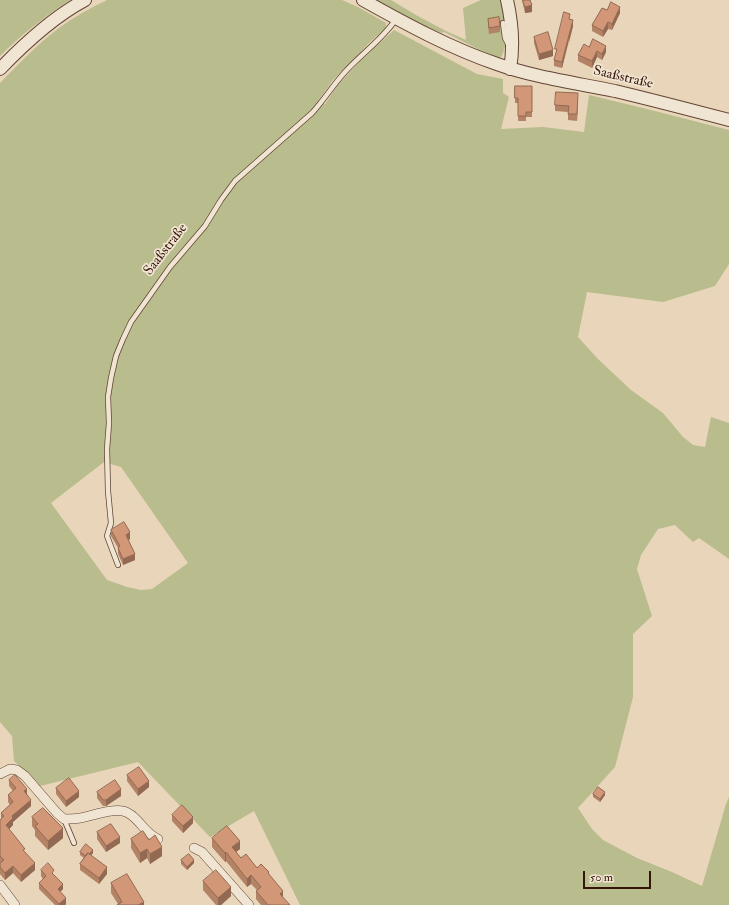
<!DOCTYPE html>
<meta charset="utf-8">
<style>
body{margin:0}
#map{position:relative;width:729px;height:905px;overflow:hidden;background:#e8d5ba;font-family:"IM FELL Double Pica",serif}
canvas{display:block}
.scale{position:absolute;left:583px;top:871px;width:68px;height:18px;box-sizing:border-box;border:2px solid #351507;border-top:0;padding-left:5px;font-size:12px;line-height:14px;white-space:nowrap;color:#351507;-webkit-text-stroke:3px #f0e4d2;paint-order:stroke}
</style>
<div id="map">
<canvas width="729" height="905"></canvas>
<div class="scale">50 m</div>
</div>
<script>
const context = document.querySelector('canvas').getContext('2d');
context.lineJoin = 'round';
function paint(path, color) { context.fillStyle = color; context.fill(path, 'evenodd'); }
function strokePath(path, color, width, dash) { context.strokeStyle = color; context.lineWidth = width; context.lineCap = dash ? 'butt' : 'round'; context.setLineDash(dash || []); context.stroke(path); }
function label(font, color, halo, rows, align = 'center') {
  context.font = font + ' "IM FELL Double Pica",serif'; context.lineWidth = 3.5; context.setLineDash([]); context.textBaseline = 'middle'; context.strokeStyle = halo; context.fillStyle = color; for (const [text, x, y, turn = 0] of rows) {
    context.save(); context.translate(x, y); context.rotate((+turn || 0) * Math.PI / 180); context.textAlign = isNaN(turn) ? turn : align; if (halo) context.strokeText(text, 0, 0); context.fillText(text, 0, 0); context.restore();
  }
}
paint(new Path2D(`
 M0 0H70C45 16 21 35 0 56Z
 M107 0H342L358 7 386 23V28L371 41 333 80 318 101 325 104 338 85 359 62 394 30 477 74 503 79V93L509 97 501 129 543 127 584 132 589 95 651 110 729 130V264L715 286 663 302 587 292 578 337 598 359 631 390 663 413 683 437 693 445 705 447 711 417 729 423V559L699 538 693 542 675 525 658 529 641 555 637 569 652 616 633 634V697L615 767 578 808 592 829 603 840 637 858 672 872 702 886 726 804 729 797V905H300L254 811 210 837 138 762 40 786 14 761 12 736 0 722V83C19 64 37 44 59 28 74 17 90 8 107 0ZM104 462 121 467 188 563 152 589 141 590 127 587 107 580 51 503Z
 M373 0H391L416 15 446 31 466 40 463 8 481 0H503L509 42C502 48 505 52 501 57H497L488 54 444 32 442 33 427 28Z`), '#b9bc8d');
const service = new Path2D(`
 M503 23 505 38 509 46
 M118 565 107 536 111 523 108 491 107 449 109 423 108 397 111 378 116 356 123 339 131 322 170 267 205 226 221 200 235 181 312 113C324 100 333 85 345 72 361 54 383 39 396 19
 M64 819 74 843`);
const minor = new Path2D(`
 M0 774 10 769 17 770 25 776 57 813 64 819C69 819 75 819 80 818 92 816 117 806 128 813 140 819 143 832 158 839
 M194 848 202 852 249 905
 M0 885 15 905`);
const tertiary = new Path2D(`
 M363 0C406 24 450 48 497 64 533 77 576 83 615 91 653 100 691 110 729 120
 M507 0C512 22 514 46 510 69
 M0 69C25 43 53 17 85 0`);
strokePath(service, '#624534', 6);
strokePath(minor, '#624534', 10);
strokePath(tertiary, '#624534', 14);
strokePath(service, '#f0e4d2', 4.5);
strokePath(minor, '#f0e4d2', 9);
strokePath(tertiary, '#f0e4d2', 12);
paint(new Path2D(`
 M522 0H530L532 12 525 13Z
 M607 10 620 13 612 30 608 29 603 37 592 31V25Z
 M488 19 500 26V32L489 34 488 25Z
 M570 19 573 26 562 68 554 66V60Z
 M534 37 553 56 539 60 534 43Z
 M589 47 606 52 602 60 597 57 592 68 578 61V55Z
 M515 86H532V117H526V121H518V103H515Z
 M578 100 577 121 568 120V112L555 111V105Z
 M111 530 130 539 128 540 135 560 123 565 118 554V548L111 536Z
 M127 775 149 787 138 796 127 781Z
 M9 780 27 794 31 806 13 822V825L9 829 25 853 35 870 21 882 13 873 5 880 0 874V820L1 819V813L10 805 8 802V795L13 791 9 786Z
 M56 788 79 797 66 807 56 794Z
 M97 792 121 796 106 806H103L97 798Z
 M593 794 605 795 600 802 593 797Z
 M172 815 193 823 183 833 172 821Z
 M32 817 63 838 48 850 35 836V830L32 826Z
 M97 832 120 843 106 852 97 839Z
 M212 838 240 849 236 852 241 858 269 874 283 898 290 905H261L256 899V891L257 890 251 884 247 887 226 861 225 862 212 847Z
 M131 839 149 840 162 856 150 864 147 858 140 863 131 848Z
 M80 852 93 853 91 855 107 874 99 884 80 870V864L84 858 80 855Z
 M181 860 194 863 187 870 181 864Z
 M41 870 54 875 63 889 60 892 66 904 65 905H55L39 889V883L43 879 41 876Z
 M203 881 231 896 221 905H216L203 890Z
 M111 883 144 905 118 904 111 893Z`), '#b48265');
paint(new Path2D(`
 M532 5V12L525 13V7Z
 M620 7V13L612 30V24Z
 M573 20V26L569 42V36Z
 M608 22V29L603 37V31Z
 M568 35V42L562 68V62Z
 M606 46V52L602 60V54Z
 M553 50V56L539 60V54Z
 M597 51V57L592 68V61Z
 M578 93V100L577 121V114Z
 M130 532V539L126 542V535Z
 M135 554V560L123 565V559Z
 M149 781V787L138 796V789Z
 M27 789V796L24 791Z
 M121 789V796L106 806V800Z
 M79 791V797L66 807V801Z
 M605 792V795L600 802V799Z
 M31 800V806L13 822V825L6 832V825L12 816Z
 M193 817V823L183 833V826Z
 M63 828V838L48 850V841Z
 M120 837V843L106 852V846Z
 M240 841V849L232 855V847Z
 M162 847V856L150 864V854Z
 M147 849V858L140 863V853Z
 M93 850V853L87 860V857Z
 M226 852V861L225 862V853Z
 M194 860V863L187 870V867Z
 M35 863V870L21 882V875Z
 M13 866V873L5 880V873Z
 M107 867V874L99 884V878Z
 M251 875V884L247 887V879Z
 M63 884V889L58 894V889Z
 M231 887V896L221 905H218V898Z
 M283 891V899L280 894Z
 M66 898V904L65 905H59V904Z
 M144 902V905H138Z`), '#926a53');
const building = new Path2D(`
 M523 0H530L532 5 525 7Z
 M611 2 620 7 612 24 608 22 603 31 592 25 602 8 607 10Z
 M564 12 570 14 569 19 573 20 562 62 554 60 557 49H555Z
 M499 17 500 26 489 28 488 19Z
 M548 32 553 50 539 54 534 37Z
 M593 39 606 46 602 54 597 51 592 61 578 55 584 44 589 47Z
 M515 86H532V112H526V116H518V98H515Z
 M556 92 578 93 577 114H568L569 106 555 105Z
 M124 522 130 532 126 535 135 554 123 559 118 548 120 546 111 530Z
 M139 767 149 781 138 789 127 775Z
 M15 775 27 789 24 791 31 800 12 816 13 818 6 825 25 849 23 850 35 863 21 875 13 866 5 873 0 867V863L4 860 0 856V820L4 816 1 813 13 802 8 795 16 788 9 780Z
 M69 778 79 791 66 801 56 788Z
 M115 780 121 789 106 800H103L97 792Z
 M598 787 605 792 600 799 593 794Z
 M182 805 193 817 183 826 172 815Z
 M43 808 63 828 48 841 35 826 38 824 32 817Z
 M111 824 120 837 106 846 97 832Z
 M227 826 240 841 232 847 241 858 246 854 257 868 261 864 269 872 268 873 283 891 280 894 290 905H268L256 891 261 887 251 875 247 879 226 852 225 853 212 838Z
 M143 831 149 840 155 835 162 847 150 854 147 849 140 853 131 839Z
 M86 844 93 850 89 854 88 853 86 856 80 852Z
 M88 853 107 867 99 878 80 864Z
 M189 854 194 860 187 867 181 860Z
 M48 863 54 870 52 873 63 884 58 889 66 898 59 904 39 883 46 876 41 870Z
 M216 870 231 887 218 898 203 881Z
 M127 874 144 902 138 905H117L122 902 111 883Z`);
paint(building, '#d19776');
strokePath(building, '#926a53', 1);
label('14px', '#351507', '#f0e4d2', [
 ["Saaßstraße",623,78,13],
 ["Saaßstraße",166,250,-52]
]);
</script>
